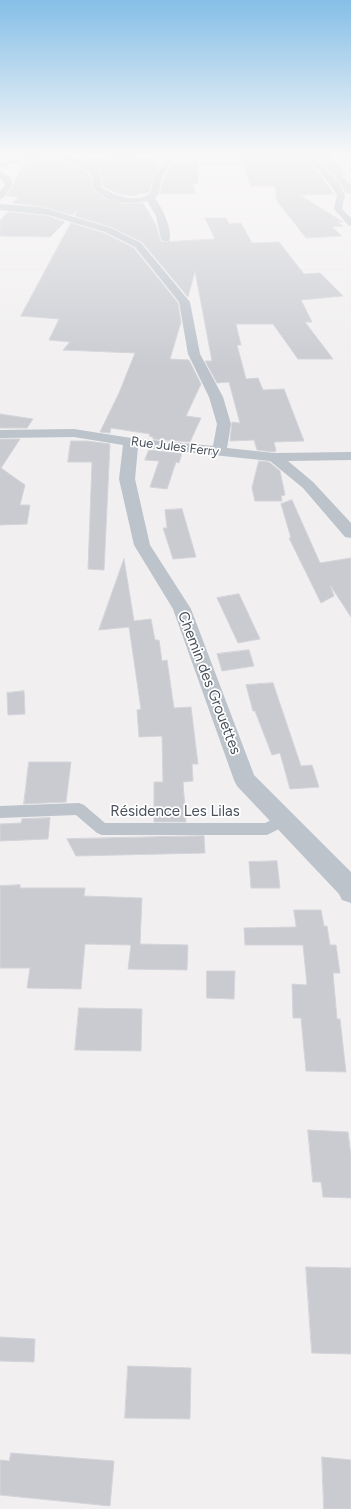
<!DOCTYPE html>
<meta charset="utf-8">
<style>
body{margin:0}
canvas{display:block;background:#f1efef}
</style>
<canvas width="351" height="1509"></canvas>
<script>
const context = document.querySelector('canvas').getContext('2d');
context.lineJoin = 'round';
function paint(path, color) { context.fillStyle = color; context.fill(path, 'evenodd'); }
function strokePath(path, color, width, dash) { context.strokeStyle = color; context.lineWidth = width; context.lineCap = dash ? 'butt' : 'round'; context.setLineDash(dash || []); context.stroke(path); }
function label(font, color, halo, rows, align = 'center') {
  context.font = font + ' Figtree,sans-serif'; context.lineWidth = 3.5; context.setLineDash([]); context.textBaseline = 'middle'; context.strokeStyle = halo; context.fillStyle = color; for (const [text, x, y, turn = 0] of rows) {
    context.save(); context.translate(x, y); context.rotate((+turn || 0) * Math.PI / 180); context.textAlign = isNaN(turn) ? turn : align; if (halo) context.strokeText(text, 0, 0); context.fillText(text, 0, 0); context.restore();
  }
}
const building = new Path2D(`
 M240 155H305L334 194 300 195 343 222H337L343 226 332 227 342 236 306 238 277 201 275 186H251Z
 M315 155H329L346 175H341L351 185V193H346L340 183Z
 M136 156 137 158H157L158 163H163L153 177 149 193 137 194V196L119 194 102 186V177L99 171 82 159Z
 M49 158H61L87 172 92 178V189L104 198 125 204 143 203 156 225 160 239 162 242 215 239 205 218H226L229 224 241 223 252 243 279 242 304 274 320 273 343 296 301 300 312 322H305L333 359H298L273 324H236L241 345H237L246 379 258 378 263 390 284 389 304 441 274 442 276 451 274 452 257 450 254 440 230 441 232 422 240 423 229 382 217 383 205 361H212L195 271 188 297 142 242 111 227 75 216 78 209 72 215 40 206 12 203 19 197 6 196 14 186V182L24 163Z
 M198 162V183L193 184 195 193 160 194 163 179 173 163Z
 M8 212 48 216 65 222 50 237 0 236V221Z
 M71 223 104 233 134 248 178 303 181 322 170 359 189 360 201 384 186 416 201 418 190 442 153 439V437L149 436 150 434 111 428 110 433 100 432 119 393 135 353 63 350 70 342 49 340 59 319 21 316Z
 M0 414 33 419 27 428H0Z
 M0 439H20L1 468 25 485 20 505H30L27 524 0 525Z
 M71 441H87L110 444 104 570 88 569 92 462H68Z
 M149 450 182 453 179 463 176 462 167 489 150 487 159 461 145 460Z
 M259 461 269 462 280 471 285 495 281 496 282 501H255L252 488Z
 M292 500 320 563 351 558V617L330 585 334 596 321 603 289 538H291L281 504Z
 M182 509 196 557 173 559 163 528H167L165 510Z
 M124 559 134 621 151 619 155 640H159L162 661 167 660 174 708 191 707 198 764H192L193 781 183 782 186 822H154V782H163L162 736 139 737 137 710 141 709 129 627 99 630Z
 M239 594 260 639 238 643 217 598Z
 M249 650 254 666 222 671 217 654Z
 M273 683 301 766 312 765 319 787 290 789 280 753 272 755 255 711H253L246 685Z
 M24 691 25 714 8 715 7 693Z
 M29 762H71L66 802 24 804Z
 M50 818 48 839 0 841V824L21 823 22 819Z
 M204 836 205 853 76 856 67 839Z
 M277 861 280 888H251L249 862Z
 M20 885V888H85L84 896 142 898 140 944 188 945 187 970 128 969 131 945 85 944 81 989 27 988 30 968H0V886Z
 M294 910H321L324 926H327L330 945H336L340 973H333L337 1019H340L346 1072 306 1071 301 1018H293L292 984 307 985 303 945H245L244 928 296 927Z
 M207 971H235L234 999 207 998Z
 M79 1008 142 1009 141 1051 75 1050Z
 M308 1130 348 1132 351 1156V1198L323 1197 321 1182H313Z
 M306 1267 351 1268V1354L312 1353Z
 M0 1337 35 1339 34 1362 0 1361Z
 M128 1366 191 1368 190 1419 125 1418Z
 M11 1453 114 1461 110 1506 0 1495V1460L9 1461Z
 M322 1457 351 1460V1509H324Z`);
paint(building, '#c9cbd1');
strokePath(building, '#d4d5da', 1);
paint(new Path2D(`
 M79 803 84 805 105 823H265L284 814 289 816 291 820 289 824 267 835H102L97 833 76 815 0 818V806Z`), '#bcc3cb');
paint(new Path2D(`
 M37 155H54L0 167V163Z
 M58 155C71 155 96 162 101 177 101 180 101 184 101 187 115 196 134 203 150 194L154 177 164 164 167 155H175C172 164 165 170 162 178 159 185 161 194 155 198 161 206 174 231 169 241H163L161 239 156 216 147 201C129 205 106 203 93 188V178L88 171Z
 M306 155H313L339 184 345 195 342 209 351 218V226L348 225 334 209 337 195 332 187Z
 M0 171 10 177 13 185 3 198 0 199V191L5 185 0 177Z
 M0 204 40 207 54 211 111 228 141 243 190 302 200 354 223 397 231 424 227 448 274 453 351 452V460L288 461 313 482 351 523V538L345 537 303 488 270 461 138 447 135 479 150 545 191 609 254 775 351 872V903L342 900 339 894 237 786 234 780 173 609 134 545 119 479 123 445 74 437 0 438V430L74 429 131 438 213 446 217 424 209 397 188 354 179 302 135 247 105 232 48 215 0 210Z`), '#bcc3cb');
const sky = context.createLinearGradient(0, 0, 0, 367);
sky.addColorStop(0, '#85bfe7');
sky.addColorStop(0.42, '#f9f8f8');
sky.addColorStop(1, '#f9f8f800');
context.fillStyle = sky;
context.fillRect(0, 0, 351, 367);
label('13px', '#49515b', '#fff', [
 ["Rue Jules Ferry",175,447,7]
]);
label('15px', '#49515b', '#fff', [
 ["Chemin des Grouettes",209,683,69],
 ["Résidence Les Lilas",175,812]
]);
</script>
